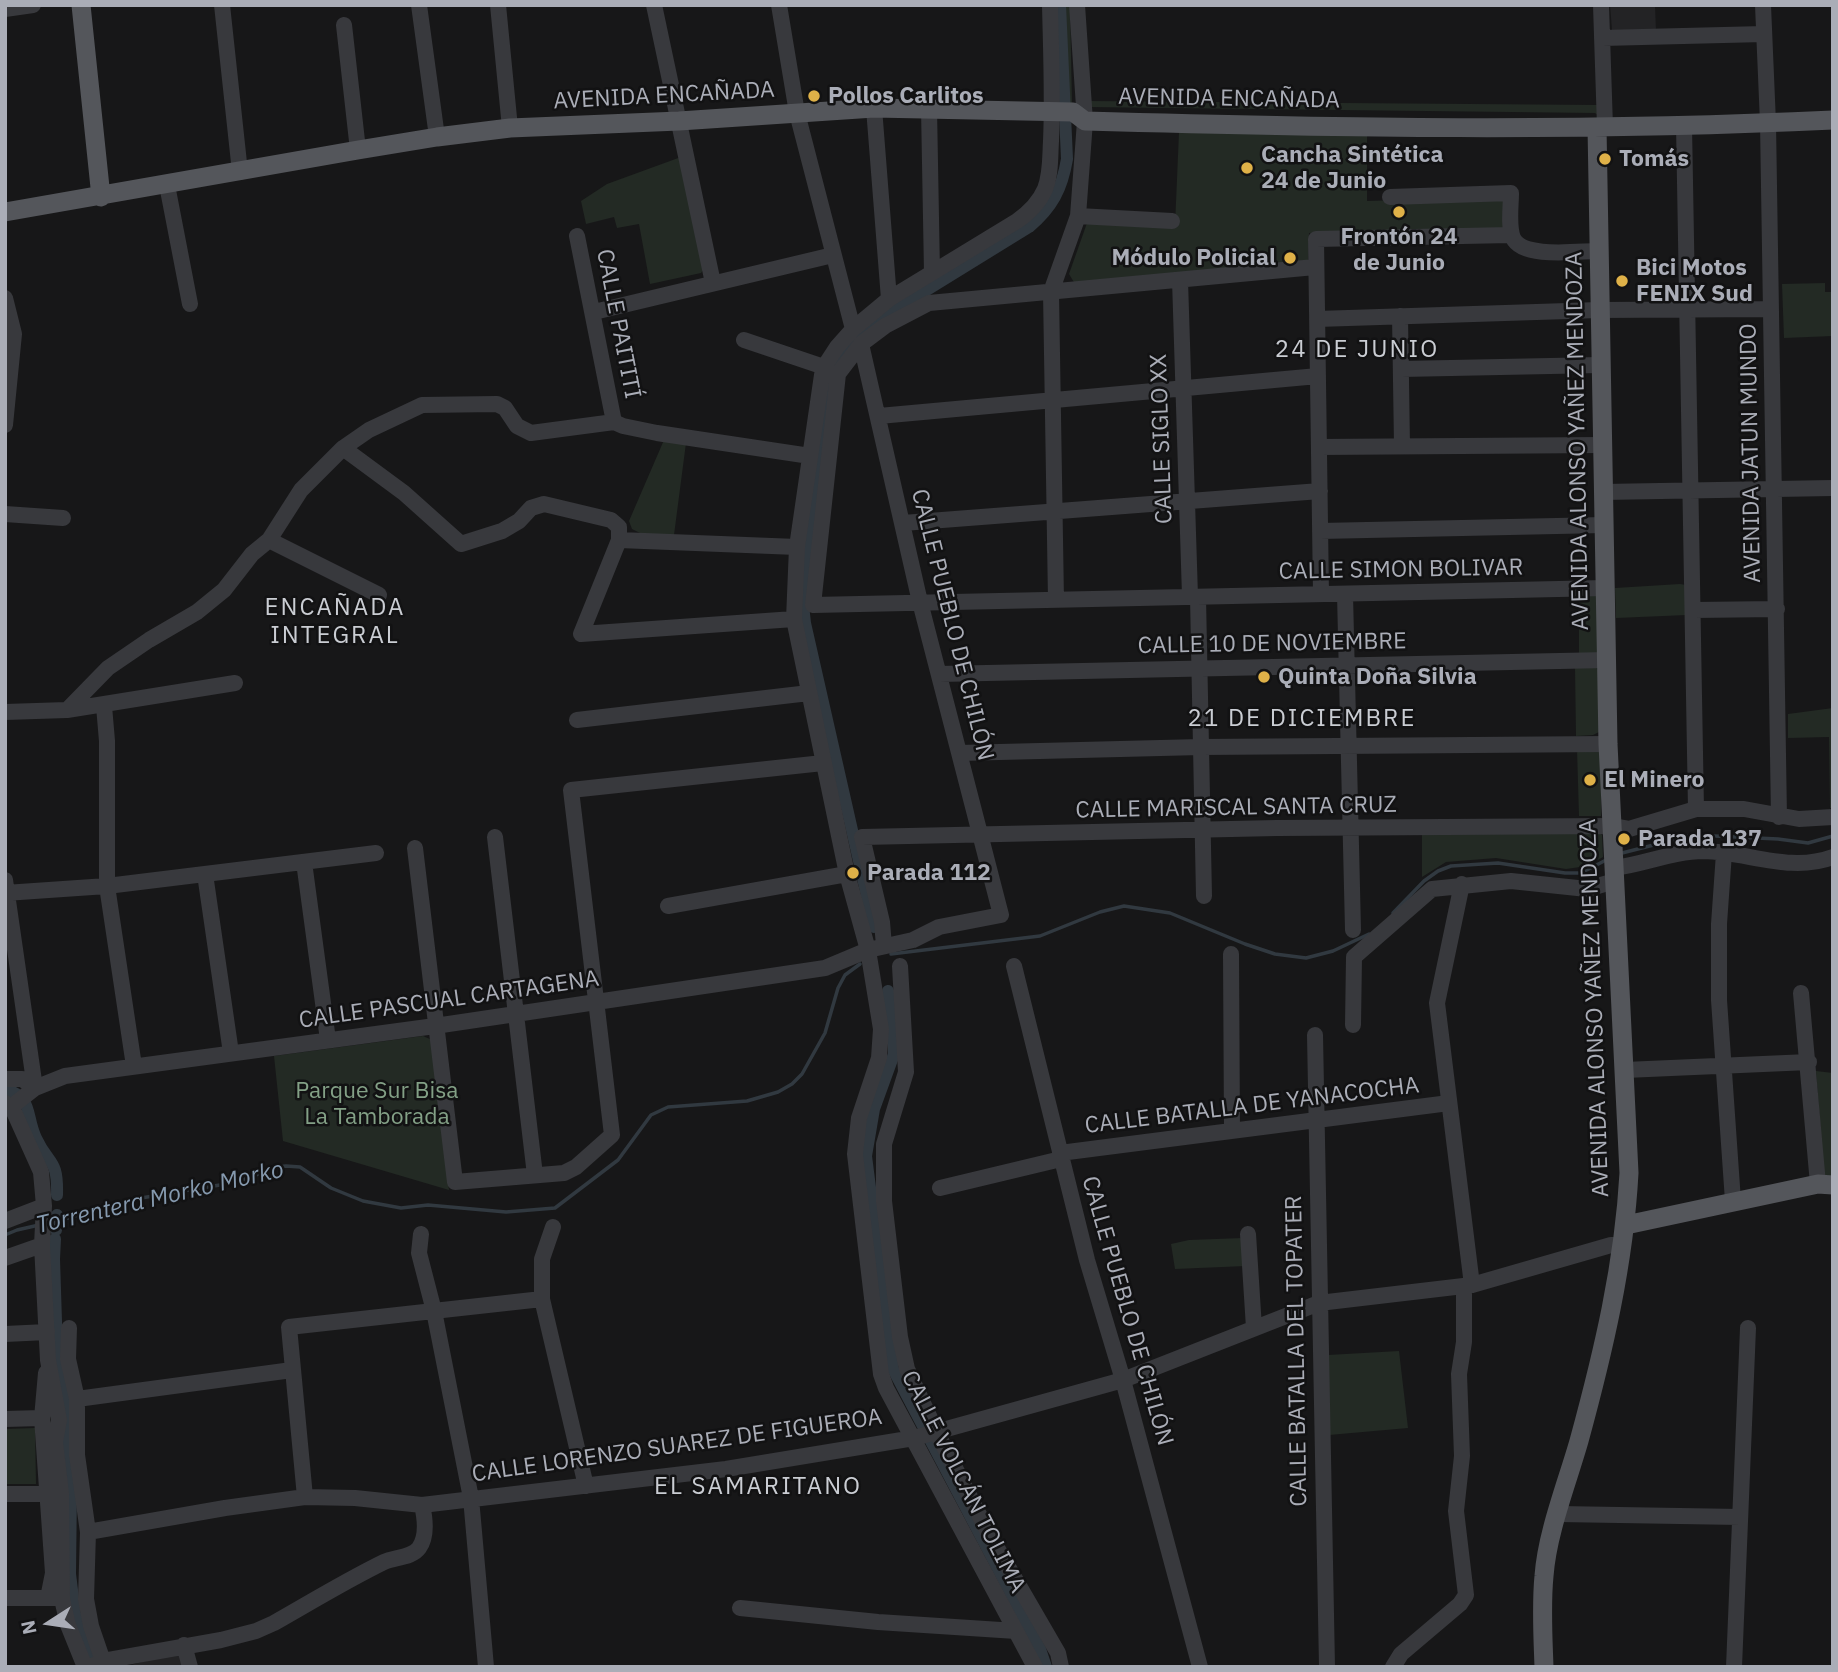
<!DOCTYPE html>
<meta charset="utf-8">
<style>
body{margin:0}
#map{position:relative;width:1838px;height:1672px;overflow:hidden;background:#171718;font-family:"IBM Plex Sans",sans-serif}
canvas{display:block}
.frame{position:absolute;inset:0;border:7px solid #aaadb7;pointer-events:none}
.north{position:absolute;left:14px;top:1588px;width:70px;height:70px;-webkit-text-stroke:5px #121213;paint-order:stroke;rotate:258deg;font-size:19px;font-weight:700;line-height:28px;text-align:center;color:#aaadb7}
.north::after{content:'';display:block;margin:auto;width:24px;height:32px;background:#aaadb7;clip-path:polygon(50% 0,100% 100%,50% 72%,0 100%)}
</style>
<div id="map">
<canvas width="1838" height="1672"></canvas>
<div class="frame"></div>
<div class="north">N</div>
</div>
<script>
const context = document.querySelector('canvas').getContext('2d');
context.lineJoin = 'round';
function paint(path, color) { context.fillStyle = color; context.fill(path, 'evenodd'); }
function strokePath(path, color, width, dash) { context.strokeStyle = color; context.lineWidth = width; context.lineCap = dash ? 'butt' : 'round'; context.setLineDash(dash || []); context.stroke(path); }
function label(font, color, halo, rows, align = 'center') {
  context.font = font + ' "IBM Plex Sans",sans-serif'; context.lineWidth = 5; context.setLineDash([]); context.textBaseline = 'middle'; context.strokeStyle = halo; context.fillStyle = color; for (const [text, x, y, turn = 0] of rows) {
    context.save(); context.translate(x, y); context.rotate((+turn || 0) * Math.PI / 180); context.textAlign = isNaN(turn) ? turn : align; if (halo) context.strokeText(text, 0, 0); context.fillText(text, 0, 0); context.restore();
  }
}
paint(new Path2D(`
 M1610 5H1655L1656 31 1617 32 1612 30Z
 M181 1652 185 1667H123Z`), '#232325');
paint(new Path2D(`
 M1055 5H1070L1072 103H1059Z
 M1086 101 1600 105 1599 116 1595 113 1086 107Z
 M1179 132 1367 135V201L1504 197V228L1309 233 1308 263 1075 284 1069 274 1087 223 1175 226Z
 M681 157 705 267 701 273 650 284 639 224 617 228 614 217 586 224 581 201 607 184Z
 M1825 283V292H1833V336L1784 338 1782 284Z
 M664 440 686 443 674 535 642 534 632 529 629 521Z
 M1680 584 1686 585 1687 615 1616 618 1615 588Z
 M1579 594H1595L1599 598 1600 651 1596 655H1579Z
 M1595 666 1599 671 1601 731 1593 735 1576 736 1575 667Z
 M1833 708V808H1830L1829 737 1788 738V714Z
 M1577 749 1601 752V816H1579Z
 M1597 832 1602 835 1603 857 1587 866 1566 869 1496 858 1446 862 1422 877V833Z
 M423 1036 432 1040 449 1190 283 1141 274 1056Z
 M1816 1071 1833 1073V1177L1824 1175Z
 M1243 1238 1246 1266 1175 1269 1171 1244 1189 1240Z
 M1399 1351 1408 1428 1329 1435 1328 1355Z
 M35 1428 36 1484H5V1429Z`), '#232a24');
strokePath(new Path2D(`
 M1622 853 1693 835 1778 839 1808 843 1833 836
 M1393 913 1424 881 1438 871 1451 866 1498 863 1565 873H1581L1608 859
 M891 954 1040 936 1100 912 1124 906 1170 913 1245 944 1275 954 1306 958 1333 951 1369 934
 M47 1224 135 1199 238 1182 276 1167 286 1166 300 1167 331 1188 363 1201 401 1208 428 1205 506 1212 555 1208 618 1160 651 1115 668 1107 747 1101 778 1092 792 1084 802 1074 825 1033 838 988 845 975 860 964
 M5 1235 17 1230 39 1225`), '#313940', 3.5);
strokePath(new Path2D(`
 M874 927 805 623 802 596 830 374C835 353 859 335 875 322L1029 227C1052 208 1062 189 1067 159L1060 5
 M888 991 894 1039V1054L874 1109 866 1156 893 1369 1040 1649 1046 1667
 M5 1089C34 1098 25 1115 36 1138 49 1166 58 1158 57 1195
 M56 1230 57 1215
 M55 1239 54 1259 57 1353 71 1412 64 1437 71 1489 70 1574 75 1614 95 1667`), '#313940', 12);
strokePath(new Path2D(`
 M222 5 240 172
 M419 5 437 137
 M498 5 510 128
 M654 5 713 283
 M779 5 797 113 853 329
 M1601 5 1605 127
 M1763 5 1768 123 1779 817
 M5 9 33 5
 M344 25 358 150
 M1602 38 1764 34
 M874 108 889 299
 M929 108 932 273
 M1684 125 1696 809
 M167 185 190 304
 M1390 197 1511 193C1511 206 1508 226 1513 238 1523 259 1578 251 1598 251
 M1078 216 1172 221
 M577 236 614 422
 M1315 267 929 303 885 326 861 344 838 374 813 605 1605 588
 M1180 280 1190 596
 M5 298 14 334 5 425
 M594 312 833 255
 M1400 316 1402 446
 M1317 319 1599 310 1771 309
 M744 340 824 367
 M1401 369 1600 365
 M879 416 1318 376
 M1319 447 1602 445
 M343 448 404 493 461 544 502 531 519 521 531 508 544 504 611 520 619 527V540L797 547
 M1603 492 1833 488
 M5 514 63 518
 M903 523 1320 491
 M1320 531 1604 525
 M269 540 379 595
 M619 540 581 634 794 619
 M1321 594 1316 239 1511 235
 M1345 594 1353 930
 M1198 597 1204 896
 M1056 600 1051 292 1078 216 1085 121 1077 5
 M1694 610 1777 609
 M939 674 1607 660
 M104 706 107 741V886L134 1066
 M67 710 108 668 149 640 197 612 224 590 252 554 269 540 301 490 343 448 369 430 422 405 497 404 505 408 517 426 531 433 614 422 623 426 657 433 810 456
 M5 712 67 710 235 683
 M577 720 809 693
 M959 753 1201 747 1608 744
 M495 837 535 1175
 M415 848 455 1182 564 1173 576 1167 612 1135 571 790 823 763
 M1724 853 1719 924V1000L1733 1201
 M304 862 328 1040
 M1614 868C1645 864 1673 851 1704 851 1748 852 1790 873 1833 857
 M205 874 231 1053
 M5 880 35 1088
 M1462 884 1437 1003 1472 1285
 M5 893 107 886 376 853
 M668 906 847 874
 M884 946 882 922 862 837 1277 828 1612 826 1629 829 1696 809H1744L1799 819 1833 817
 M1231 954 1232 1131
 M900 966 906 1072 884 1144V1201L900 1337 907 1369 936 1431 989 1534 1058 1653 1061 1667
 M1014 966 1087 1260 1123 1380 1200 1667
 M1801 993 1818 1184
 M1353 1025 1354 957 1432 889 1511 881 1587 889 1615 881
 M1315 1035 1327 1667
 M1625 1070 1809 1062
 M5 1079H22L35 1088
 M5 1103 14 1112 41 1172 44 1206 42 1245 48 1360 59 1420 55 1442 61 1493 62 1599 68 1625 85 1667
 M11 1107 35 1088 65 1076 435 1026 825 968 868 950 913 940 939 927 1001 915 920 602 861 344
 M1060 1153 1449 1103
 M940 1188 1061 1159
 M5 1221 44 1206
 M553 1227 542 1259V1299L586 1486
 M421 1234 419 1253 434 1311 471 1498 486 1667
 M1248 1234 1254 1328
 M5 1258 42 1245
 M69 1328 68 1359 77 1399V1455L88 1532 86 1599 91 1626 103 1661
 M5 1334 47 1332
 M46 1373 42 1418 53 1573 48 1598
 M77 1399 292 1370
 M5 1419 42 1418
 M5 1494H45
 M305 1497 289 1327 542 1299
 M1559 1514 1740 1517
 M88 1532 225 1508 305 1497 355 1498 422 1505 726 1469 914 1438 1123 1380 1319 1303 1472 1285 1611 1245H1623
 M5 1598H56
 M740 1608 878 1622 1016 1631
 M184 1645 190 1667
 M90 1667 103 1661 221 1640 256 1631 274 1623C311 1602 347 1580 384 1562 394 1557 412 1558 419 1548 427 1537 425 1518 422 1505
 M1035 1667 886 1388 881 1374 855 1154 859 1118 879 1058 881 1029 868 950 847 874 794 619 797 547 822 375 824 367 837 347 853 329 889 299 1017 221C1030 212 1039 203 1045 189 1051 174 1050 157 1051 141 1053 96 1051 50 1050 5
 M1393 1667 1401 1654 1460 1604 1466 1595 1456 1511 1462 1456 1459 1374 1464 1342V1286
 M1734 1667 1748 1328`), '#38393d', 16);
strokePath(new Path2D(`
 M81 5 101 197
 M5 212 358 150 437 137 510 128 679 121 874 108 1073 112 1085 121C1334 128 1584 132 1833 120
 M1626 1225 1818 1184 1833 1185
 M1544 1667C1543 1637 1541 1606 1544 1576 1547 1533 1567 1483 1579 1441 1603 1353 1624 1265 1629 1173L1608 744 1597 127`), '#54565b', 19);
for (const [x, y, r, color] of [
 [814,96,7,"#dfb148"],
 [1605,159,7,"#dfb148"],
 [1247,168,7,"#dfb148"],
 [1399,212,7,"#dfb148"],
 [1290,258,7,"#dfb148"],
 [1622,281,7,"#dfb148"],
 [1264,677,7,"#dfb148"],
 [1590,780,7,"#dfb148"],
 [1624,839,7,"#dfb148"],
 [853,873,7,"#dfb148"]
]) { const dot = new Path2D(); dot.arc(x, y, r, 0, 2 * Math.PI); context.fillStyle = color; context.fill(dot); strokePath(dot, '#121213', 2.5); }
label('23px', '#aaadb7', '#121213', [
 ["AVENIDA ENCAÑADA",664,96,-3],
 ["AVENIDA ENCAÑADA",1229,99,1],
 ["CALLE PAITITÍ",618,324,79],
 ["CALLE SIGLO XX",1162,439,-92],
 ["AVENIDA ALONSO YAÑEZ MENDOZA",1578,441,-91],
 ["AVENIDA JATUN MUNDO",1751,453,-91],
 ["CALLE SIMON BOLIVAR",1401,570,-1],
 ["CALLE PUEBLO DE CHILÓN",952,625,76],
 ["CALLE 10 DE NOVIEMBRE",1272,644,-1],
 ["CALLE MARISCAL SANTA CRUZ",1236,808,-1],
 ["CALLE PASCUAL CARTAGENA",449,1000,-8],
 ["AVENIDA ALONSO YAÑEZ MENDOZA",1595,1008,-92],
 ["CALLE BATALLA DE YANACOCHA",1252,1106,-7],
 ["CALLE PUEBLO DE CHILÓN",1127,1311,74],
 ["CALLE BATALLA DEL TOPATER",1297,1351,-91],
 ["CALLE LORENZO SUAREZ DE FIGUEROA",677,1446,-8],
 ["CALLE VOLCÁN TOLIMA",963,1482,63]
]);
label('bold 23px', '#aaadb7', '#121213', [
 ["Pollos Carlitos",828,96],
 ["Cancha Sintética",1261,155],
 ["24 de Junio",1261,181],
 ["Tomás",1619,159],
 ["Frontón 24",1399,237,"center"],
 ["de Junio",1399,263,"center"],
 ["Módulo Policial",1276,258,"right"],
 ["Bici Motos",1636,268],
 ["FENIX Sud",1636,294],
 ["Quinta Doña Silvia",1278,677],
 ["El Minero",1604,780],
 ["Parada 137",1638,839],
 ["Parada 112",867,873]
], 'left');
label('23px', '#83a086', '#121213', [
 ["Parque Sur Bisa",377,1091],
 ["La Tamborada",377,1117]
]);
context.letterSpacing = '2px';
label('24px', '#cacdd3', '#121213', [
 ["24 DE JUNIO",1357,350],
 ["ENCAÑADA",335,608],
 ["INTEGRAL",335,636],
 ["21 DE DICIEMBRE",1302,719],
 ["EL SAMARITANO",758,1487]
]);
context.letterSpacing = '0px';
label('italic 24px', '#8599ae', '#121213', [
 ["Torrentera Morko Morko",160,1198,-13]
]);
</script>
